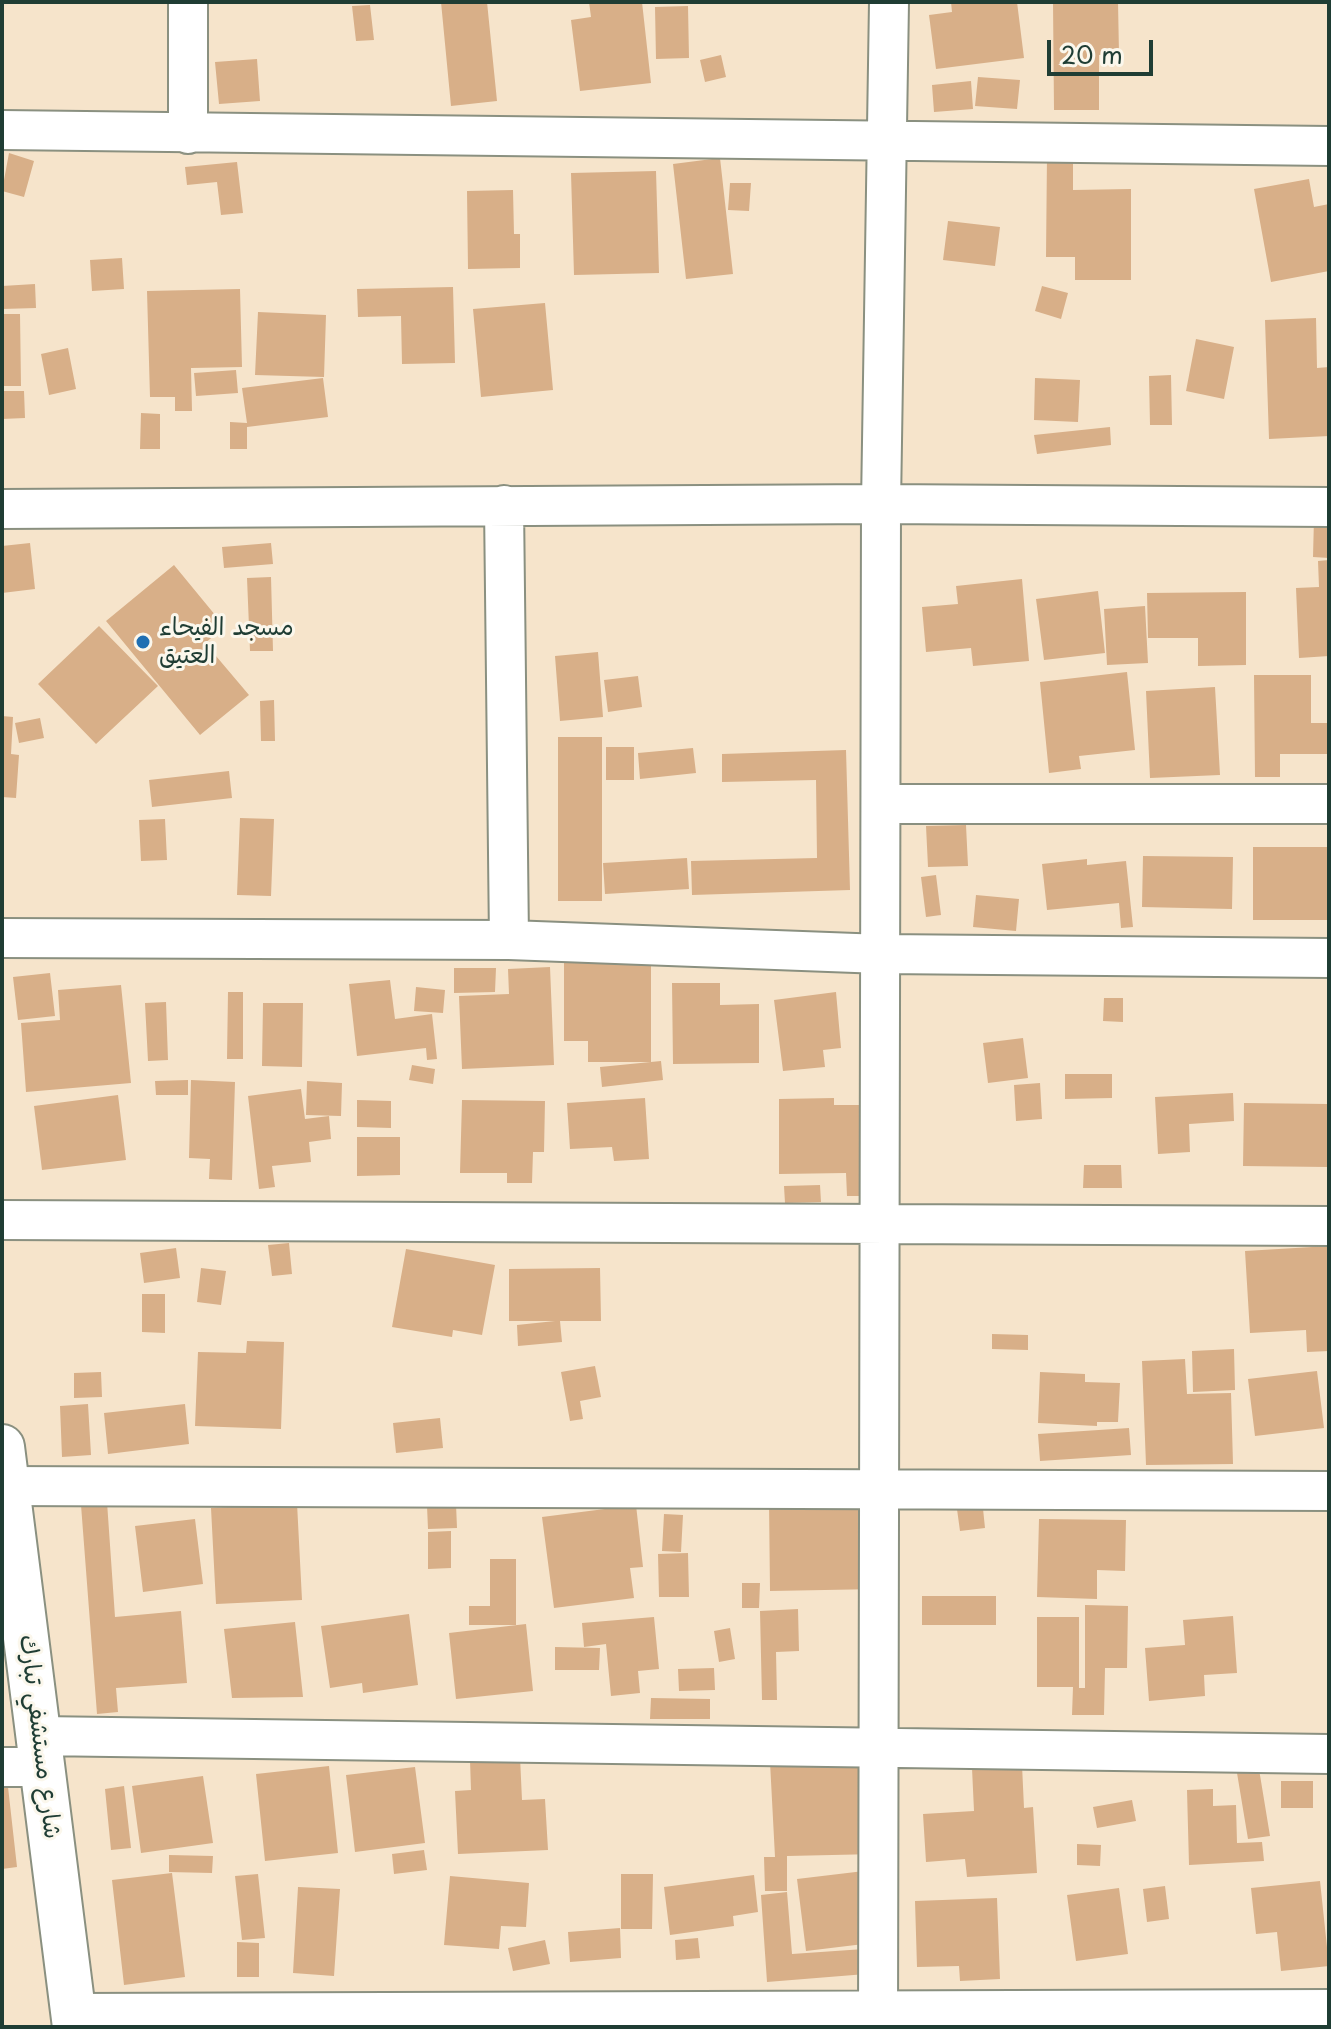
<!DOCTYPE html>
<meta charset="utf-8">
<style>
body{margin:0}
#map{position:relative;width:1331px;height:2029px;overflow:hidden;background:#f6e4cb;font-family:"Playpen Sans",sans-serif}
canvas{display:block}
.frame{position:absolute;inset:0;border:4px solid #1f3d34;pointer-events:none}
.scale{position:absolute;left:1047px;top:40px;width:106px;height:36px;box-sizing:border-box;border:4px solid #1f3d34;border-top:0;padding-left:10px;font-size:24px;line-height:28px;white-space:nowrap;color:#1f3d34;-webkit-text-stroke:6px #fbf7ec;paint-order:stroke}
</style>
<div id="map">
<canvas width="1331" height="2029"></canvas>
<div class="frame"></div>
<div class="scale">20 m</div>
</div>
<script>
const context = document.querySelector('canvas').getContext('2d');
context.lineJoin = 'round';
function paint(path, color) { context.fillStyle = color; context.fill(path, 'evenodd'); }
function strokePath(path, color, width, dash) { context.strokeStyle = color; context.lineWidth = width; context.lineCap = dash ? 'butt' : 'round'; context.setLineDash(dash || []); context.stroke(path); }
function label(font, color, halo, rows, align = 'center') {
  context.font = font + ' "Playpen Sans","Playpen Sans Arabic",sans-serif'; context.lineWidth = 6; context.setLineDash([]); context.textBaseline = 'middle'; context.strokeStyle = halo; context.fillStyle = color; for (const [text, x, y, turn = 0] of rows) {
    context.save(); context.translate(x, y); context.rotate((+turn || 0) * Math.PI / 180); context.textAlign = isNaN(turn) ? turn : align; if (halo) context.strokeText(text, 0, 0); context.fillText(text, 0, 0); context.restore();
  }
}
paint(new Path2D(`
 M441 2H487L497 101 451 106Z
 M589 2H642L651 83 580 91 571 20 591 17Z
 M951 2H1017L1024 58 936 69 929 15 952 12Z
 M1053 2H1118L1119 54 1099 55V110H1054Z
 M370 5 374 40 356 41 352 6Z
 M688 6 689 58 656 59 655 7Z
 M721 55 726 77 705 82 700 60Z
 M257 59 260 101 219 104 215 62Z
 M978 77 1020 80 1017 109 975 106Z
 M971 81 973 109 934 112 932 85Z
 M9 153 34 161 24 197 2 191Z
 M1047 155H1073V190L1131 189V280H1075V257H1046Z
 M720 158 733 274 686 279 673 164Z
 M237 162 243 213 221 215 217 182 187 185 185 167Z
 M656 171 659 273 574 275 571 173Z
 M1309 179 1314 207 1329 204V271L1271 282 1254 189Z
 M730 183H751L749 211 728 210Z
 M513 190 514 234H520V268L468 269 467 191Z
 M948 221 1000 227 995 266 943 260Z
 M122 258 124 289 92 291 90 260Z
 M35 284 36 308 2 309V286Z
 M1042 286 1068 293 1061 319 1035 311Z
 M453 287 455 363 402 364 401 316 358 317 357 289Z
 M240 289 242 367 191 368 192 411H175V397H150L147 291Z
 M545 303 553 390 481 397 473 309Z
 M258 312 326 315 324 377 255 375Z
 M2 314H20L21 386H2Z
 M1316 318 1317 368 1329 367V436L1269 439 1265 320Z
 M1196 339 1234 347 1224 399 1186 391Z
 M68 348 76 389 49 395 41 354Z
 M236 370 238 393 196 396 194 373Z
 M1171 375 1172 425H1150L1149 376Z
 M323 378 328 417 247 427V449H230V422L247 423 242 388Z
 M1035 378 1080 380 1078 422 1034 420Z
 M2 391H24L25 418 2 419Z
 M141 413 160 414V449H140Z
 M1110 427 1111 445 1037 454 1034 435Z
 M1314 518 1329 519V558L1313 557Z
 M30 543 35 589 2 593V546Z
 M271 543 273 564 224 568 222 547Z
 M1329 560V656L1299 658 1296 588 1319 587 1318 561Z
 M174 565 225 627 205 643 249 695 200 735 106 621Z
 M271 577 273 651H250L247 578Z
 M1022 579 1029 661 973 666 971 648 926 652 922 607 958 604 956 586Z
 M1098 591 1105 653 1044 660 1036 599Z
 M1246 592V665L1198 666V638H1148L1147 593Z
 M1145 606 1148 663 1107 665 1104 609Z
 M99 626 158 686 96 744 38 684Z
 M598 652 603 717 560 721 555 656Z
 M1127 672 1135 750 1079 756 1081 769 1049 773 1040 682Z
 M1254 675H1311V723H1329V754H1280V777H1255Z
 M638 676 642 707 608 712 604 680Z
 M1215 687 1220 775 1150 778 1146 691Z
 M274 700 275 741H261L260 701Z
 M2 716 13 717 11 754 19 755 16 798 2 797Z
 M40 718 44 738 19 743 15 723Z
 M558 737H602V901H558Z
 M606 747H634V780H606Z
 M693 748 696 773 640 779 638 753Z
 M846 750 850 890 692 895 691 861 817 858 816 780 722 782V754Z
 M229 771 232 798 152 807 149 780Z
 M240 818 274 819 271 896 237 895Z
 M165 819 167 860 141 861 139 820Z
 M966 825 968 866 928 867 926 826Z
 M1253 847H1329V920H1253Z
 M1143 856 1233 857 1232 909 1142 907Z
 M687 858 689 889 605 894 603 863Z
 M1087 859V865L1126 861 1133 927 1121 928 1119 903 1047 910 1042 864Z
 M936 875 941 915 926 917 921 877Z
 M976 895 1019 899 1016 931 973 927Z
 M564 959 651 960V1062H588V1041H564Z
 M550 967 554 1065 462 1069 459 996 509 994 508 969Z
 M454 968H496L495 992 454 993Z
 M50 973 55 1016 18 1020 13 977Z
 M390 980 395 1019 432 1014 437 1059 427 1060 426 1048 357 1056 349 984Z
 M672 983H720V1005L759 1004V1063L673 1064Z
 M121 985 131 1083 26 1092 21 1023 60 1020 58 990Z
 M416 987 445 990 443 1013 414 1011Z
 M228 992H243V1059H227Z
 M836 992 841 1048 823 1050 825 1067 783 1071 774 1000Z
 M1104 998H1123V1022L1103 1021Z
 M166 1002 168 1060 148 1061 145 1003Z
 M263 1003H303L302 1067 262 1066Z
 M1023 1038 1028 1078 988 1083 983 1043Z
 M661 1061 663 1080 602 1087 600 1067Z
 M412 1065 435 1069 433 1084 409 1080Z
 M1065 1074H1112V1098L1065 1099Z
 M188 1080V1095H156L155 1081Z
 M191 1080 235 1082 232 1180 209 1179 210 1159 189 1158Z
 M307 1081 342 1083 341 1116 306 1115Z
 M1040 1083 1042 1119 1016 1121 1014 1085Z
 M301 1089 305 1119 329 1116 331 1139 309 1142 311 1162 272 1166 275 1187 259 1189 248 1096Z
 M1233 1093 1234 1121 1189 1124 1190 1152 1158 1154 1155 1097Z
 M118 1095 126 1160 42 1170 34 1106Z
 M645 1098 649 1159 614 1161 612 1147 570 1149 567 1103Z
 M834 1098V1105H881V1196H847L846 1173 779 1174V1099Z
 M357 1100 391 1101V1128L357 1127Z
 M462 1100 545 1101 544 1152H533L532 1183H507V1173H460Z
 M1244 1103 1328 1104 1327 1167 1243 1166Z
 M357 1137H400V1175L357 1176Z
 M1084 1165H1121L1122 1188H1083Z
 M820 1185 821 1202 785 1203 784 1186Z
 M289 1243 292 1274 272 1276 268 1245Z
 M1329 1246V1351L1307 1352 1306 1330 1250 1333 1245 1251Z
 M176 1248 180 1278 144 1283 140 1253Z
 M406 1249 495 1265 482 1335 453 1330 452 1337 392 1327Z
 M201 1268 226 1271 221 1305 197 1302Z
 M600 1268 601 1321H560L562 1342 518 1346 517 1325 555 1321H509V1269Z
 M142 1294H165V1333L142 1332Z
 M992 1334 1028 1335V1350L992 1349Z
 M247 1341 284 1342 281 1429 195 1426 198 1352 246 1353Z
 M1234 1349 1235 1390 1193 1392 1192 1351Z
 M1185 1359 1187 1394 1231 1393 1233 1464 1146 1465 1142 1361Z
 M595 1366 601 1397 580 1401 583 1419 570 1421 561 1372Z
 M1317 1371 1324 1428 1255 1436 1248 1379Z
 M101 1372 102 1397 74 1398V1373Z
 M1040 1372 1085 1374V1382L1120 1383 1118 1422H1097V1426L1038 1423Z
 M88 1404 91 1455 62 1457 60 1406Z
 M185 1404 189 1444 108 1454 104 1413Z
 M440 1418 443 1448 396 1453 393 1423Z
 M1129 1428 1131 1455 1040 1461 1038 1434Z
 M982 1499 985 1528 960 1531 956 1502Z
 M769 1501 878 1502 879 1589 770 1591Z
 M107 1502 115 1617 181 1611 187 1683 116 1688 118 1712 97 1714 81 1505Z
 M297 1503 302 1600 216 1604 211 1508Z
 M456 1504 457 1528 428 1529 427 1506Z
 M636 1505 643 1567 630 1568 634 1598 554 1608 542 1517Z
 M664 1514 683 1515 681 1552 662 1551Z
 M195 1519 203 1584 143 1592 135 1526Z
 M1039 1519 1126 1520 1125 1571 1097 1570V1599L1037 1597Z
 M451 1531V1568L428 1569V1532Z
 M688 1553 689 1597H659L658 1554Z
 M490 1559H516V1625H469V1606H490Z
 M742 1583H760L759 1608H742Z
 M922 1596H996V1625H922Z
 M1085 1605 1128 1606 1127 1668H1105L1104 1715H1072L1073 1687H1037V1617H1079V1688H1085Z
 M798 1609 799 1651 776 1652 777 1700H762L760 1611Z
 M409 1614 418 1685 363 1693 362 1683 330 1688 321 1626Z
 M1233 1616 1237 1673 1204 1675 1205 1696 1149 1701 1145 1648 1185 1645 1183 1620Z
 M654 1617 659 1669 638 1671 640 1693 611 1696 606 1644 584 1647 582 1623Z
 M295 1622 303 1697 232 1698 224 1629Z
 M526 1624 533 1691 456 1699 449 1633Z
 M730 1628 735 1659 719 1662 714 1631Z
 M555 1647 600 1648 599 1670H555Z
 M714 1668 715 1690 679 1691 678 1669Z
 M651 1698 710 1699V1719H650Z
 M520 1757 522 1800 545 1799 548 1850 458 1854 455 1791 471 1790 470 1760Z
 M871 1757 877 1854 787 1856V1891H765L764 1857H775L770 1762Z
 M1022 1765 1024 1808 1033 1807 1037 1873 967 1877 965 1859 926 1862 923 1814 974 1811 972 1768Z
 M329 1766 338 1853 265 1861 256 1774Z
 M415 1767 425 1843 355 1852 346 1775Z
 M1259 1769 1270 1836 1248 1839 1237 1773Z
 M203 1776 213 1843 141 1853 132 1786Z
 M1281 1781H1313V1808H1281Z
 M124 1786 131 1848 111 1850 105 1789Z
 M8 1787 17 1867 2 1869V1788Z
 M1213 1789V1806L1236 1805 1237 1843 1262 1842 1264 1861 1189 1865 1187 1790Z
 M1132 1800 1136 1821 1097 1828 1093 1807Z
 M1077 1844 1101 1845 1100 1866 1077 1865Z
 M424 1850 427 1870 394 1874 392 1854Z
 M169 1855 213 1856 212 1873 169 1872Z
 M864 1871 872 1943 806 1951 797 1879Z
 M172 1873 185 1977 124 1985 112 1880Z
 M258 1874 265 1938 242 1940 235 1876Z
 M621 1874H653L652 1929H621Z
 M754 1875 758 1912 733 1916 734 1926 670 1935 664 1887Z
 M450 1876 529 1883 526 1927 501 1926 499 1949 444 1945Z
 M1320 1881 1329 1966 1281 1971 1277 1932 1256 1934 1251 1888Z
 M1165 1886 1169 1919 1147 1922 1143 1889Z
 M298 1887 340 1889 334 1976 293 1973Z
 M1119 1888 1128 1954 1076 1961 1067 1895Z
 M787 1892 792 1954 864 1949 866 1974 767 1982 761 1895Z
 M997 1898 1000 1979 960 1981 959 1966 917 1967 915 1901Z
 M620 1928 621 1958 570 1962 568 1932Z
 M698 1938 700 1958 676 1960 675 1940Z
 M545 1940 550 1964 513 1971 508 1948Z
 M237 1942 259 1943V1977H237Z`), '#d8af88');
const minor = new Path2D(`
 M188 2V134
 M2 130 1329 146
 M504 505 509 940
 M2 509 881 504 1329 507
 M881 804H1329
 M2 938 509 940 882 954 1329 958
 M2 1220 1329 1226
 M2 1486 1329 1491
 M39 1736 1329 1754
 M2 1767H43
 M73 2013 1329 2009
 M878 2027 881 504 889 2`);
const tertiary = new Path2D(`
 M2 1447 75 2027`);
strokePath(minor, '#8a9080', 42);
strokePath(tertiary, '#8a9080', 48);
strokePath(minor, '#fff', 38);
strokePath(tertiary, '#fff', 44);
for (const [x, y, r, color] of [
 [143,642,8,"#1f6fb2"]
]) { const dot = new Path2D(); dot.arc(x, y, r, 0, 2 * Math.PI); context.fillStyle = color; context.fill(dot); strokePath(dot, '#fbf7ec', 3); }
label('24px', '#1f3d34', '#fbf7ec', [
 ["مسجد الفيحاء",159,628],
 ["العتيق",159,656]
], 'left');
label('24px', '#1f3d34', '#fbf7ec', [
 ["شارع مستشفي تبارك",39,1737,83]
]);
</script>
